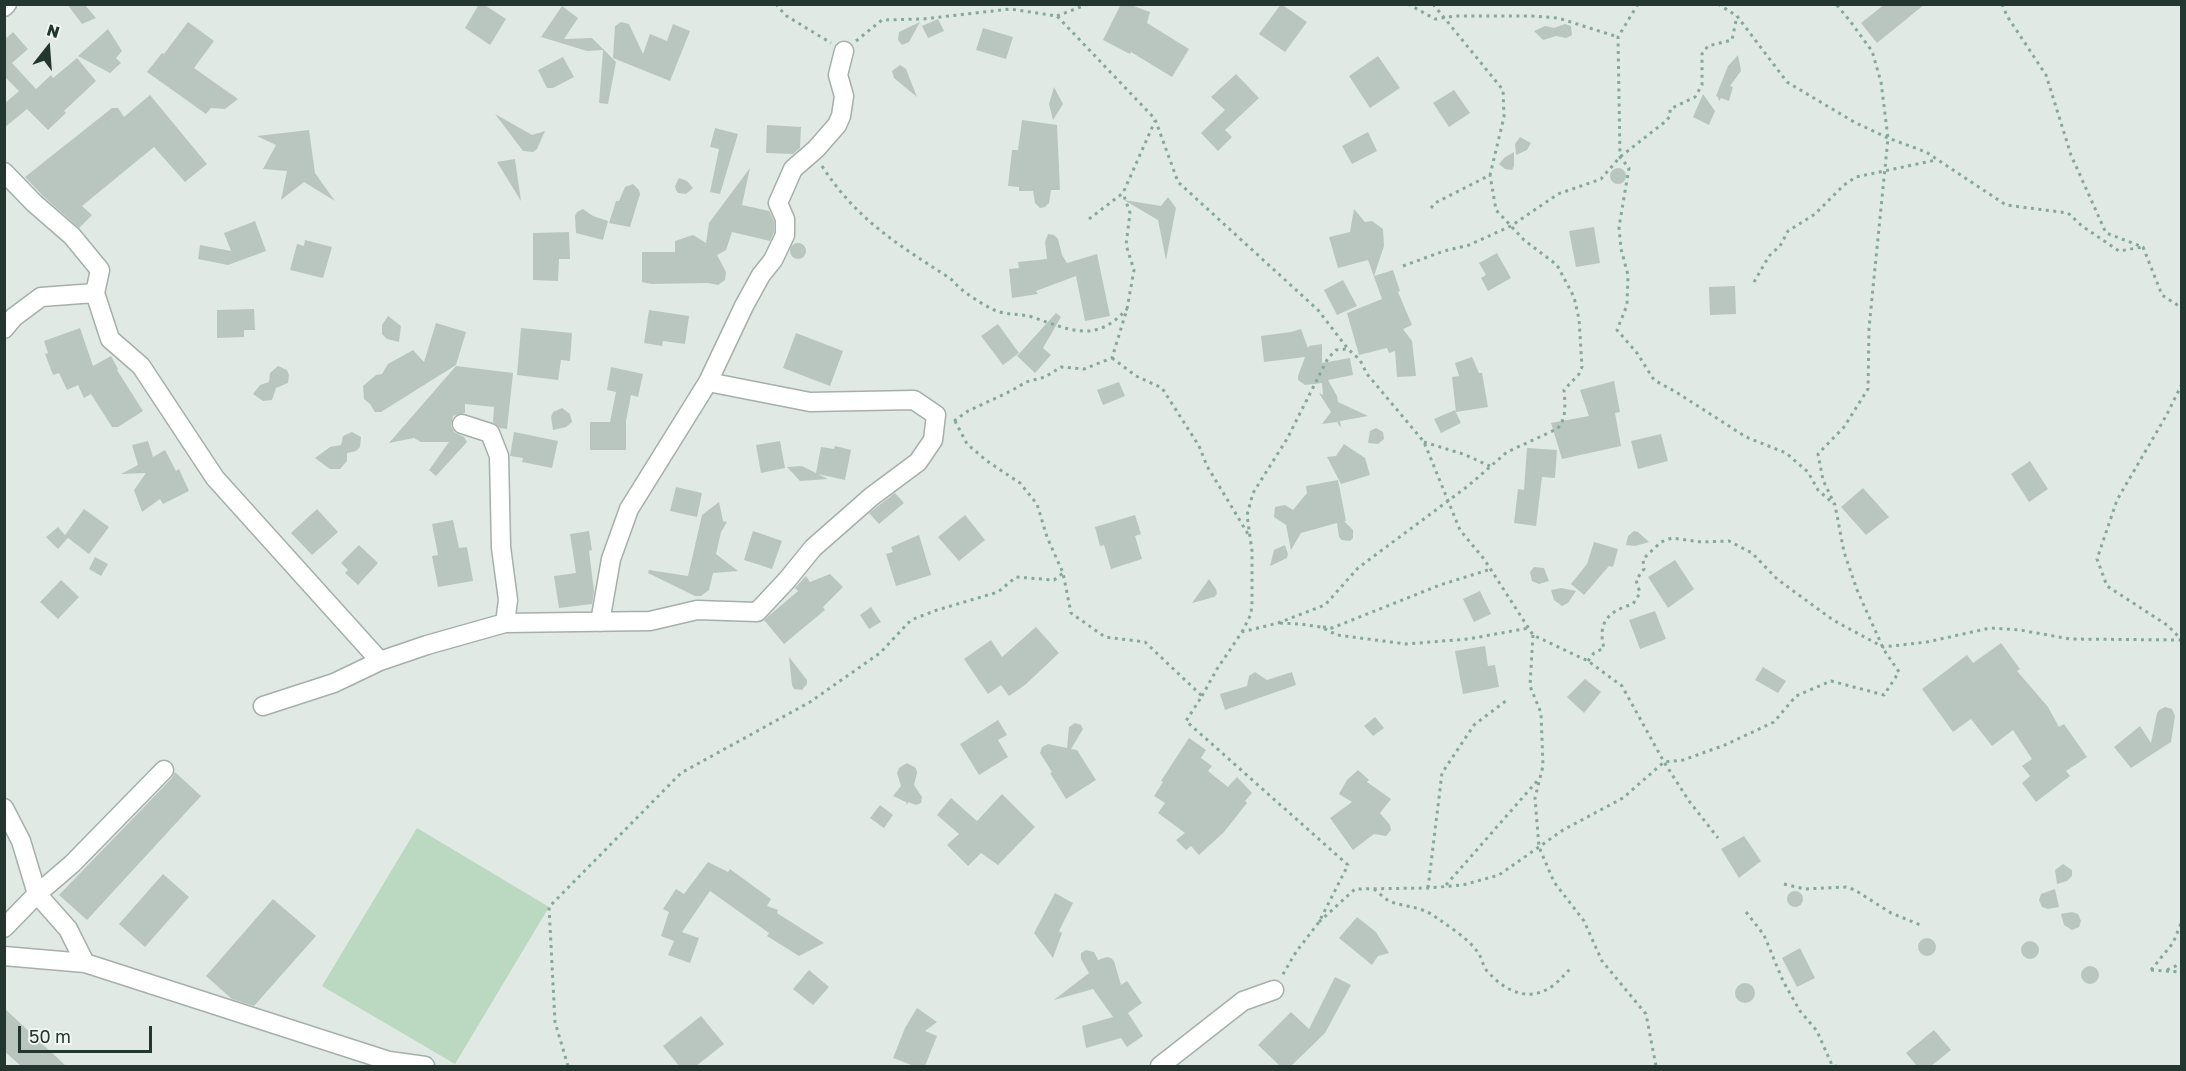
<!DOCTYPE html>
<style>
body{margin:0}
#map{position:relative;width:2186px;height:1071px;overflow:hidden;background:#e0e9e4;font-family:"Golos Text",sans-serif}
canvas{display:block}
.frame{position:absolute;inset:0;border:6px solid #233730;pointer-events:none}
.north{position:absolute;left:18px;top:18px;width:60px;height:60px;-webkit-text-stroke:4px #f0f6f3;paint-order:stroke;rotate:17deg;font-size:16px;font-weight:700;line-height:24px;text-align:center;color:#233730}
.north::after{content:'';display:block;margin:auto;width:21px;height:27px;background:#233730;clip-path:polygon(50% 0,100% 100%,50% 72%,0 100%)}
.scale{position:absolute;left:18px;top:1026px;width:134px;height:27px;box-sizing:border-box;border:3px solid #233730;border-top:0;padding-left:8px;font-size:18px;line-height:21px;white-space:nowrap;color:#233730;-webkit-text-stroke:4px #f0f6f3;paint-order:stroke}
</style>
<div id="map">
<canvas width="2186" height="1071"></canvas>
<div class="frame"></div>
<div class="north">N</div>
<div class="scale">50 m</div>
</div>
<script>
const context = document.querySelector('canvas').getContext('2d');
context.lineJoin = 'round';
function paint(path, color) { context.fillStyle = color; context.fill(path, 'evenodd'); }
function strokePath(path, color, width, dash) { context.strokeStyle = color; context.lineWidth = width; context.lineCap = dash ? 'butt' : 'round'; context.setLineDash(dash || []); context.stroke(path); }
paint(new Path2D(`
 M417 828 549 907 455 1064 322 986Z`), '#bbd8c1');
paint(new Path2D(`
 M67 4H84L96 18 82 24Z
 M479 4H483L506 19 490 45 465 28Z
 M1121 4H1128L1150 12 1147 23 1189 49 1172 77 1131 52 1130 54 1103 40Z
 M1281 4 1307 22 1285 52 1259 34Z
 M1885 4H1925L1877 43 1861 23Z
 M562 6 578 18 564 39 592 38 616 62 608 104 599 103 603 50 587 51 541 37Z
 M938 19 944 31 928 38 922 26Z
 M188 22 214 41 194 68 238 99 225 109 211 108 206 114 147 72 162 53 164 54Z
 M621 22 629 24 643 54 650 34 667 41 673 24 690 31 670 81 613 58 615 26Z
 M920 22 909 42 902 45 898 40 899 32Z
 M1565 24 1571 26 1572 35 1566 38 1556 36 1543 40 1534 31 1545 26 1554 28Z
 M983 28 1013 37 1006 59 976 50Z
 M108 29 122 51 116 58 121 63 110 73 78 56Z
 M13 32 28 49 12 63 36 89 51 75 53 78 77 58 96 81 64 111 66 113 48 130 27 109 4 128V104L19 91 4 76V40Z
 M1738 55 1741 71 1730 86 1733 87 1729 101 1721 98 1719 101 1718 97 1716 96 1728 66Z
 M1378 56 1400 88 1370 108 1349 76Z
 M563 57 574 77 553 88H547L538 70Z
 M900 65 906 69 917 97 894 78 892 71Z
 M1236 74 1259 98 1225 130 1232 137 1218 151 1201 133 1225 110 1211 97Z
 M1054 87 1063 104 1053 120 1049 104Z
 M1454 90 1470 113 1449 127 1433 103Z
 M1703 94 1715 111 1709 125 1693 117Z
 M150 95 207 164 185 182 154 147 82 206 92 215 79 228 42 195 25 177 112 108H118L124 117Z
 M495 114 532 135 545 131 537 149 533 152 523 151Z
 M1022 120 1057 125 1060 190H1051L1049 203 1045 207 1040 208 1035 203 1033 191H1019V187L1008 186 1012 150H1018Z
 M767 125 801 127 800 148 793 154 766 153Z
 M715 128 738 134 720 194 710 192 719 149 710 147Z
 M309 130 315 173 335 201 304 182 281 200 287 171 263 169 276 145 257 136Z
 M1368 132 1377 151 1352 164 1342 146Z
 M1520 137 1531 143 1527 150 1516 155 1515 144Z
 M1514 152V166L1512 170 1505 169 1499 164 1504 158Z
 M515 159 521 201 497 162Z
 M750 168 742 205 769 211 774 221V232L770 241 732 232 726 250 717 255 726 272 725 280 718 285 708 283 651 284 642 282V252H675V241L693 235 706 243 709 223Z
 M1610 176a8 8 0 1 1 16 0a8 8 0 1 1-16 0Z
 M679 178 687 181 693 188 686 194 678 193 676 190 675 186Z
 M633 184 639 190 640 194 630 227 609 223 616 201H619L625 187Z
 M1168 197 1176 208 1166 260 1158 220 1124 200 1161 206Z
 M583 209 593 216 608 221 603 240 576 233 575 216 577 212Z
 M1354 209 1365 222 1372 221 1383 229 1384 246 1374 276 1393 270 1400 291 1398 292 1412 325 1403 329 1412 341 1416 376 1397 377 1395 351 1389 353 1387 348 1359 355 1347 313 1382 299 1368 260 1338 268 1329 237 1350 232Z
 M255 221 266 251 228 265 198 259 200 245 231 251 224 233Z
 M1594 227 1600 263 1576 267 1569 231Z
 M569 232 570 259H559L558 281 533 280V233Z
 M1048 234 1054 235 1058 239 1062 255 1067 263 1097 254 1110 316 1085 321 1076 276 1036 291 1038 294 1012 298 1009 269 1019 268 1018 262 1047 259 1045 242Z
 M305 240 332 247 323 278 290 270 297 244 304 246Z
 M790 251a8 8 0 1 1 16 0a8 8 0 1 1-16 0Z
 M1497 253 1511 278 1488 291 1481 278 1486 275 1479 263Z
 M1343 280 1357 306 1337 315 1324 290Z
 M1735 286 1736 314 1710 315 1709 287Z
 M254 309 255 330H244V337L217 338V310Z
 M649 310 689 316 685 344 663 341 662 346 644 343Z
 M1056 313 1061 317 1043 348 1051 355 1035 373 1017 356Z
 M388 316 401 326 399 342 387 339 382 334V325Z
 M436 323 466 332 456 365 381 412H375L370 404 364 399 363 386 376 375 382 374 388 364 413 350 424 362Z
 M998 324 1019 353 1003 365 981 336Z
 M80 328 93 366 111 356 118 369 117 370 143 411 118 427H112L91 394 84 398 78 385 67 390 59 373 53 375 45 354 48 353 44 341Z
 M521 328 572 333 570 361 561 360 558 380 517 375Z
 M1301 329 1308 348 1309 346 1322 344V363L1350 358 1353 375 1328 380 1337 396 1338 402 1368 416 1340 421 1341 428 1337 422 1322 424 1331 412 1319 393 1323 395 1322 383 1305 385 1298 380V376L1305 357 1264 362 1261 336 1291 332Z
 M796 333 843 351 830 386 783 368Z
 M1472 357 1479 373H1482L1488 407 1456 412 1452 377 1459 376 1455 363Z
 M278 366 287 370 289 375 288 383 276 388 272 400 263 401 253 394 260 385 269 382 270 373Z
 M456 366 513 373 507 429 500 428 493 422 494 407 465 404V413L453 416 451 426 454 432 464 437 467 442 436 476 429 470 449 442H421L414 438 389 443Z
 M611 367 643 374 638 397 631 395 626 421V450H590V422H610L616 392 607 390Z
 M1614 381 1620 412 1615 413 1621 446 1562 459 1551 423 1589 416 1580 390Z
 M1119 382 1125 396 1103 405 1097 390Z
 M562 408 570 414 572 422 566 427 553 430 551 417 553 412Z
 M1455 410 1461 423 1441 433 1434 419Z
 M1376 428 1383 432 1384 439 1378 444 1368 443 1370 431Z
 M352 432 361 437 360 447 356 451 347 453V461L340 469H330L315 458 330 447 341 445 343 436Z
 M514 432 558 441 552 468 522 462 523 458 510 456Z
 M1661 434 1668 461 1638 469 1631 441Z
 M148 441 153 457 165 450 176 471 179 469 189 491 163 504 160 499 142 512 134 490 146 473 121 474 138 465 132 445Z
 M780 441 785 468 761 473 756 445Z
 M1344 444 1365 458 1370 475 1341 484 1327 457 1336 456Z
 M835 446 851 450 845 480 818 474 828 479 800 481 787 467 802 466 816 473 821 447 834 449Z
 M1527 448 1557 450 1555 478 1542 477 1536 526 1514 523 1518 489 1524 490Z
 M2030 461 2048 489 2029 502 2011 474Z
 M1338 480 1346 521H1344L1353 530V538L1350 541 1342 540 1339 537 1337 523 1301 533 1291 550 1286 525 1274 517 1275 507 1285 505 1293 510 1307 493 1306 486Z
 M676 487 702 493 697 517 670 511Z
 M1863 488 1889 517 1866 535 1841 507Z
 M895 493 904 503 879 524 869 513Z
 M719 502 723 521 727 522 721 532 716 554 738 571 713 573 709 590 701 596H695L648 573 649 570 688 576 702 515Z
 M84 509 109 527 89 554 68 538 58 549 46 537 58 527 65 535Z
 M317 509 338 532 312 555 291 533Z
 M965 515 985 540 959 561 938 537Z
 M1135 515 1141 534 1135 536 1142 559 1111 569 1104 545 1100 546 1095 527Z
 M453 520 459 548 467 547 473 581 438 587 432 556 438 555 432 524Z
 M589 531 592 550 589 551 594 591 592 604 559 608 554 576 576 573 570 534Z
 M753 531 782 541 772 569 744 560Z
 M1634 531 1638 532 1649 542 1635 546 1626 545 1628 536Z
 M919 535 931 575 896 586 886 554 893 552 891 547Z
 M1594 542 1618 549 1613 567 1609 566 1584 595 1571 584 1587 564Z
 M359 545 378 563 358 585 345 573 348 570 341 563Z
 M1285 545 1288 554 1287 558 1270 566 1274 550Z
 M95 557 108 564 101 576 89 569Z
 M1675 560 1694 589 1668 608 1648 577Z
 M1534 567 1544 568 1549 581 1539 584 1532 581 1530 572Z
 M830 574 843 587 823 607 825 610 784 644 764 620 798 591 795 588 806 576 810 582Z
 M1209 579 1216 589 1217 594 1214 597 1192 603Z
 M61 580 79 597 58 619 40 602Z
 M1561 588 1576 591 1568 603 1562 606 1554 600 1551 590Z
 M1480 591 1491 614 1474 622 1463 599Z
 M871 607 881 622 869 629 860 615Z
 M1655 611 1666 639 1640 649 1629 620Z
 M1036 627 1059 653 1025 685 1009 696 1001 685 988 694 964 659 991 640 1002 657Z
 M2001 643 2020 669 2017 671 2048 707 2059 727 2064 724 2087 757 2066 771 2070 776 2036 802 2022 783 2030 776 2022 766 2032 759 2013 730 1992 746 1971 719 1953 732 1922 689 1967 655 1973 663Z
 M1485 646 1488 666 1495 665 1499 687 1463 694 1455 651Z
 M789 657 807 680V684L802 690 794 689 792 685Z
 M1763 667 1786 681 1778 693 1755 680Z
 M1255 672 1267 680 1292 672 1296 685 1225 710 1220 694 1247 686 1249 676Z
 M1585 679 1601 692 1584 713 1567 697Z
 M2165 707 2172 709 2175 716 2171 742 2131 768 2114 747 2140 726 2151 743 2157 713 2159 710Z
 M1375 717 1384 728 1373 736 1364 726Z
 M998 720 1007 735 998 740 1008 757 979 775 960 744Z
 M1075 723 1081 725 1083 729 1071 749 1077 750 1096 780 1066 799 1050 773 1052 772 1040 753 1042 747 1048 744 1067 748 1069 727Z
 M1189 738 1206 750 1201 758 1212 766 1208 771 1228 787 1237 777 1252 793 1245 801 1247 803 1224 832 1199 855 1191 846 1186 850 1176 840 1185 833 1158 813 1165 803 1154 796 1163 782 1161 781Z
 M907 763 916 768 917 773 914 785 922 797 921 803 916 805 908 802 907 805 906 802 893 796 901 786 897 773 899 768Z
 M1358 770 1369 780 1367 782 1391 799 1380 813 1390 825 1391 830 1386 836 1374 834 1353 850 1330 818 1352 802 1339 794 1347 780Z
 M175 772 201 796 87 920 59 895 172 778Z
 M1002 794 1035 827 998 865 981 853 968 866 947 845 959 834 937 815 951 798 977 821Z
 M880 805 893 815 884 828 870 818Z
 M1744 836 1761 861 1739 878 1721 849Z
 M708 862 728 872 730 869 771 899 767 906 778 910 777 913 824 943 799 956 767 936 769 933 710 891 682 932 699 938 690 963 668 955 674 941 661 936 669 912 663 909 676 889 684 894Z
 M2063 864 2072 870V876L2067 881 2057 884 2055 870Z
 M163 874 189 897 145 947 119 924Z
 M2055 889 2059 907 2048 909 2042 907 2039 900 2041 894Z
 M1787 899a8 8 0 1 1 16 0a8 8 0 1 1-16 0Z
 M1055 893 1073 903 1059 931 1062 933 1053 958 1034 933Z
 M273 899 316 936 254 1006 232 999 206 976Z
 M2072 912 2078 914 2081 921 2079 927 2072 930 2064 925 2061 914Z
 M1357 917 1376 932 1389 953 1378 956 1372 965 1339 938Z
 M1918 947a9 9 0 1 1 18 0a9 9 0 1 1-18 0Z
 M2021 950a9 9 0 1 1 18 0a9 9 0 1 1-18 0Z
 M1800 948 1815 978 1797 987 1782 958Z
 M1086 950 1094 952 1098 960 1107 957 1111 958 1114 961 1121 985 1127 981 1142 1003 1128 1013 1143 1036 1127 1047 1121 1038 1086 1048 1082 1026 1113 1017 1093 989 1054 1000 1089 973 1081 959V953Z
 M2081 975a9 9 0 1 1 18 0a9 9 0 1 1-18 0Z
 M809 970 829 987 813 1005 793 989Z
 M1335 977 1351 985 1325 1033 1291 1066H1280L1258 1045 1291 1012 1309 1029Z
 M1735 993a10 10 0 1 1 20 0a10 10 0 1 1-20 0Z
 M4 1008 66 1066H21L4 1051Z
 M917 1008 937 1022 925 1031 937 1036 925 1066H914L893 1058 905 1028Z
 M701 1016 724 1044 696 1066H679L663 1046Z
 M1934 1030 1951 1050 1931 1066H1917L1906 1053Z`), '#b9c6c0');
const street = new Path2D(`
 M4 7 7 4
 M4 172 34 203 72 236 100 270 95 293 110 339 141 366 215 478 380 661
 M4 329 14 317 41 297 95 293
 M462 424 490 433 499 456 501 547 508 600 505 623
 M600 622 611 559 629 509 708 382 744 306 761 275 773 260 785 235V219L778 203 793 169 816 149 837 125 841 116 844 96 838 75 844 51
 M263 706 334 683 380 661 427 645 505 623 650 621 697 610 757 612 787 580 813 548 871 497 918 462 933 440 936 415 914 400 810 402 708 382
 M4 808 21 841 37 894 4 928
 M4 956 85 963 389 1061 425 1066
 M85 963 68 929 37 894 72 864 164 770
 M1160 1066 1243 1001 1274 990`);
strokePath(street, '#a4b0aa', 21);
strokePath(new Path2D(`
 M776 4 785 15 831 43
 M1408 4 1435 19 1455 16H1532L1558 18 1618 37
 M1638 4 1618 37 1620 157 1629 168 1619 227 1621 249 1628 275 1627 305 1617 330 1637 353 1654 380 1676 392 1746 437 1786 453 1808 472 1818 490 1834 504
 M1718 4 1737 16 1787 82 1854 122 1888 138 1926 152 2006 205 2068 213 2082 226 2119 251 2143 247
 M2002 4 2007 16 2046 75 2071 155 2106 233 2143 247 2162 295 2182 308
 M1057 16 1088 4
 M856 41 882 20 923 19 1010 9 1057 16 1155 119 1178 182 1318 310 1348 349 1360 360 1367 374 1424 442 1460 530 1484 559 1533 635 1588 661 1622 686 1664 762 1689 801 1718 838
 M822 166C856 219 897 244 948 277 953 280 956 285 961 289 970 296 982 304 992 309 1006 316 1019 313 1032 317 1071 330 1095 344 1127 309
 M1431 208 1435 203 1490 175 1504 117 1503 90 1433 4
 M1089 219 1123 193 1155 121
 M1403 266 1444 251 1469 245 1511 226 1558 194 1601 179 1620 157 1666 121 1670 116V109L1695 97 1702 85V54L1708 46 1732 40 1737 16
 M1754 282 1769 256 1780 246 1788 231 1815 214 1844 185 1856 177 1936 160
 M1112 358 1136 376 1162 388 1199 446 1207 466 1248 534
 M2182 384 2166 416 2117 500 2097 559 2107 586 2167 625 2182 640
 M954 421 968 411 1011 391 1026 382 1045 377 1061 367 1084 369 1112 358 1127 309 1134 270 1126 245 1130 213 1123 193
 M955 421 967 444 987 461 1020 483 1037 504 1047 537 1063 573 1071 613 1105 637 1145 642 1202 696 1186 721 1348 865 1319 922 1296 952 1282 976
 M1424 442 1463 454 1490 466
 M1280 623 1300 624 1321 627 1337 635 1406 644 1468 639 1529 628
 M1323 627 1332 628 1440 585 1491 569
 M1242 632 1251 614 1252 602V551L1247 515 1253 493 1287 439 1328 358 1336 350 1347 349
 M1533 635 1530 686 1541 713 1543 766 1535 798 1539 847 1554 882 1584 921 1602 961 1646 1014 1656 1066
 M1588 661 1594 653 1604 648C1597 622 1609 611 1633 604L1640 593 1636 580 1644 569 1643 559 1661 542 1672 538 1701 542 1729 541 1752 553 1777 579 1833 620 1883 647 1927 642 1990 628 2020 630 2070 639 2182 640
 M1202 696 1217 669 1242 632 1278 623 1325 605 1358 568 1468 486 1507 452 1557 429C1567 419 1565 404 1564 390L1579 374 1582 367 1579 319 1574 297 1557 265 1524 240 1496 210 1490 175
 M1784 884 1805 889 1846 887 1855 890 1891 913 1923 926
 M1446 885 1538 780
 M1428 888 1442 773 1474 725 1507 700
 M1374 889C1379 893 1384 898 1389 901 1406 908 1420 905 1437 918 1451 928 1469 939 1479 954 1482 959 1483 966 1487 971 1506 992 1530 1004 1555 984 1561 979 1566 973 1571 968
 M1746 912 1764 935 1783 981 1800 1011 1817 1031 1832 1065 1836 1066
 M1319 922 1355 889 1428 888 1463 885 1499 875 1563 830 1623 798 1664 762 1683 760 1725 745 1774 722 1796 696 1831 681 1884 695 1899 672 1884 650 1857 590 1844 552 1835 505 1823 480 1818 454 1844 427 1868 389 1869 328 1888 138 1881 82 1872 51 1850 21 1836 4
 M2151 970 2173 943 2182 921
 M2151 970 2182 972
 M2167 970 2182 963
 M568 1066 555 1022 549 907 681 773 810 702 880 653 911 620 937 610 998 592 1016 577 1054 580 1063 573`), '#84a99b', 3, [3, 4.5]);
strokePath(street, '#fff', 18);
</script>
